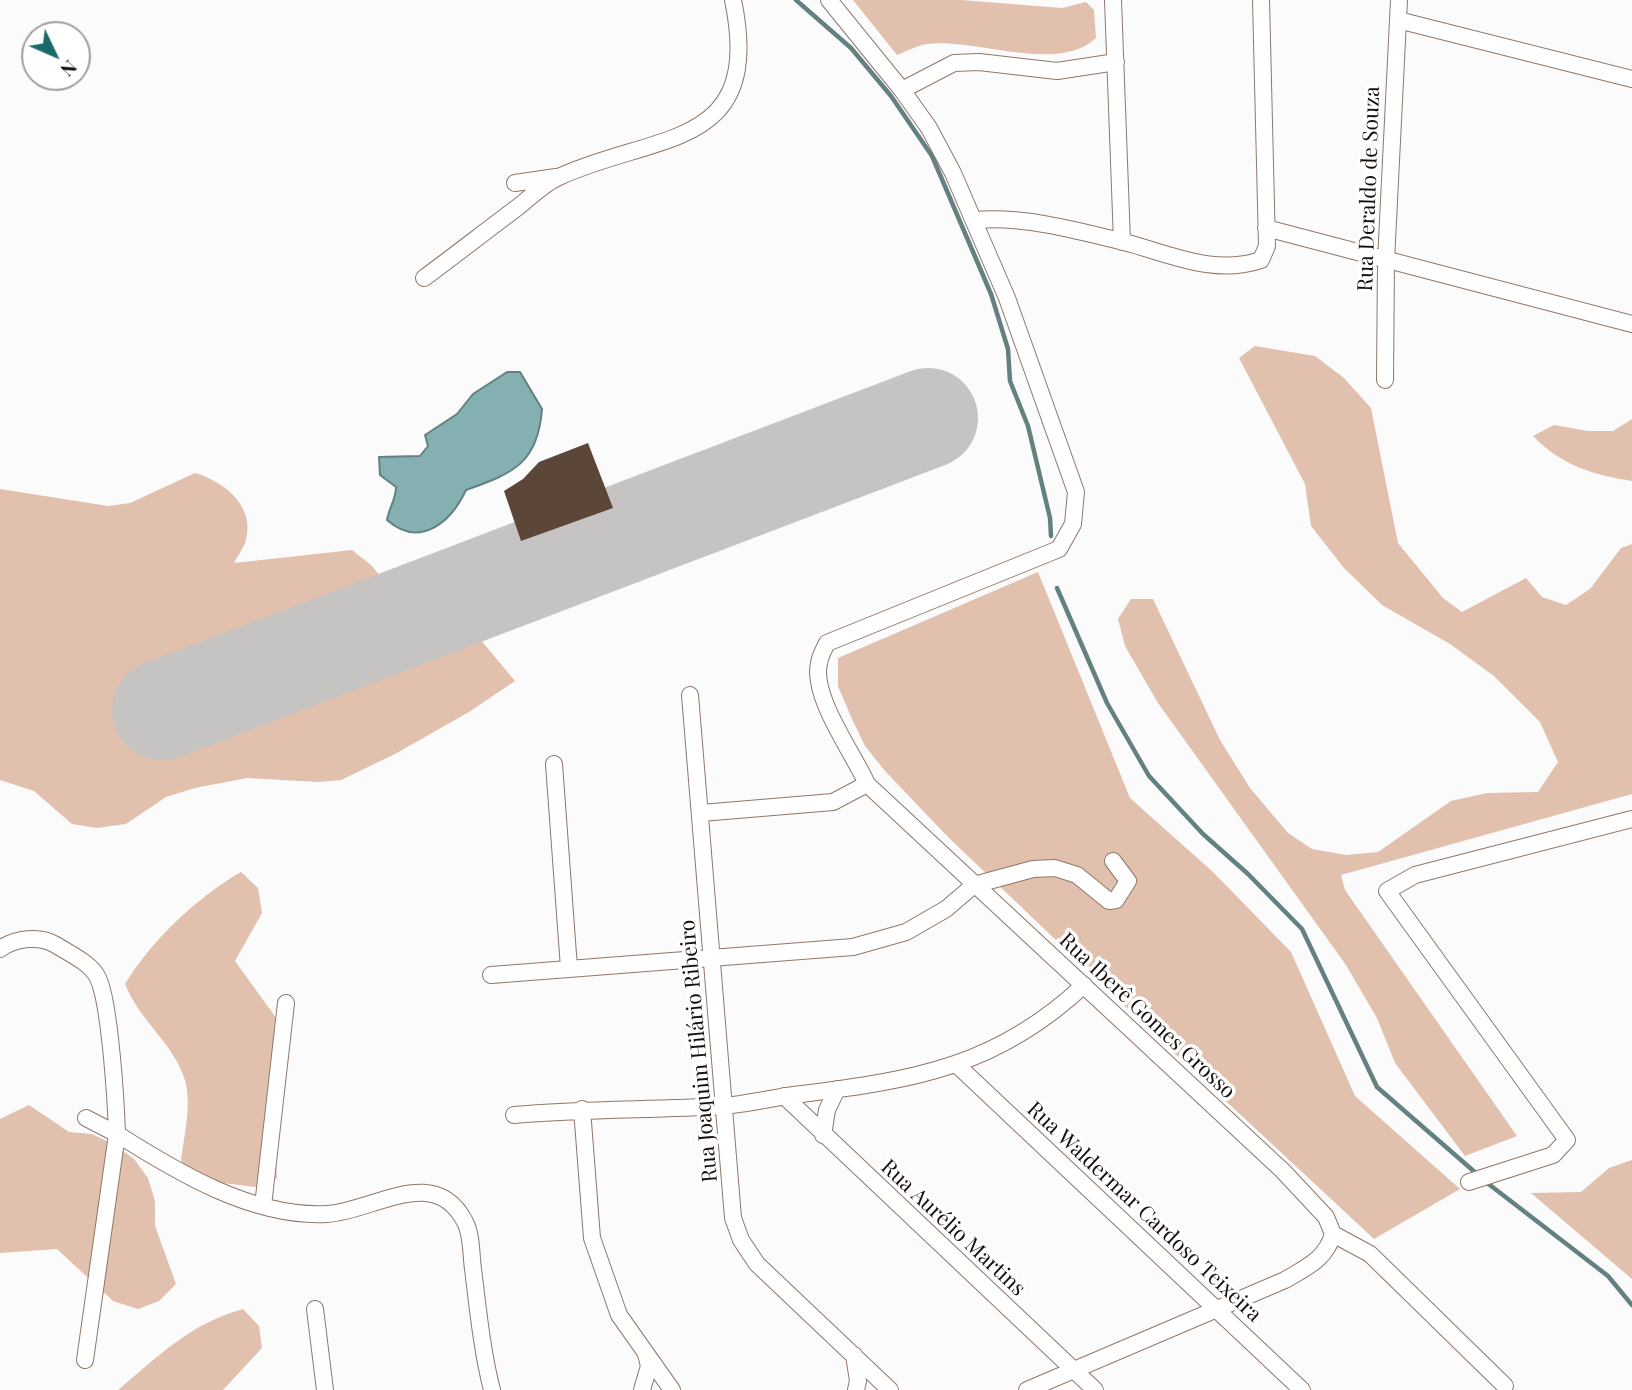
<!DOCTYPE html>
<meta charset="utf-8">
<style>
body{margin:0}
#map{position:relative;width:1632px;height:1390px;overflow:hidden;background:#fbfbfb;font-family:"Playfair Display",serif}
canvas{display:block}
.north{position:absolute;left:21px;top:21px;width:70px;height:70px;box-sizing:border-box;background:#fff;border:2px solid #a39f9d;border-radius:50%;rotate:134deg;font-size:19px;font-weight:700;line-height:28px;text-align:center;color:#180f0a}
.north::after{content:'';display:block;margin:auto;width:24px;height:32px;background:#1c696c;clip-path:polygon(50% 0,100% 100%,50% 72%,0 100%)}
</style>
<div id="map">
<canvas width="1632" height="1390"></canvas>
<div class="north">N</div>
</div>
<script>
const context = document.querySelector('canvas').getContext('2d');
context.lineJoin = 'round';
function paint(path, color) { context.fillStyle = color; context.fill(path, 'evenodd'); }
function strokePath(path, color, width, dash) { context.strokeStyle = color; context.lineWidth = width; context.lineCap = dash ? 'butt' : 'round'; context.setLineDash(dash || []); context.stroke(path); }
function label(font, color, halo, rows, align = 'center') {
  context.font = font + ' "Playfair Display",serif'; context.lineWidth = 7; context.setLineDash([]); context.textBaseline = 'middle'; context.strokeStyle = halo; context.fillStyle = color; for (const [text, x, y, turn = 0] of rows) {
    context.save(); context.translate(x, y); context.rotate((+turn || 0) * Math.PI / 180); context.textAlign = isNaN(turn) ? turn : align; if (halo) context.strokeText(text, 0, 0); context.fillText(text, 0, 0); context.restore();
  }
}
paint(new Path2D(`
 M853 0H961L1062 8 1086 2 1094 10 1096 38C1058 74 976 38 928 44 918 45 907 51 897 55Z
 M1255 346 1315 356 1344 378 1371 408 1398 543 1443 598 1462 612 1526 578 1542 597 1566 605 1590 589 1621 548 1632 544V794L1341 875 1345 890 1517 1136 1465 1156 1395 1063 1377 1018 1346 965 1158 703 1125 646 1118 619 1131 599H1153L1220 740 1250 788 1288 833 1312 849 1346 855 1378 852 1451 801 1487 793 1538 792 1558 762 1540 722 1494 676 1450 644 1382 605 1344 568 1311 526 1305 484 1239 358Z
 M1632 419V481C1593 475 1561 465 1533 436L1554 425 1588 431H1613Z
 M195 473C225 482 257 507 245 543 242 550 237 557 234 563L352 550 371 565 386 583C344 616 280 627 230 643 223 645 215 646 209 649 189 659 173 681 159 699L167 719 182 709 369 634 392 627 465 621 515 681 469 712 395 754 341 780 318 782 247 778 195 788 166 797 126 824 97 828 72 824 34 791 0 780V489L108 506 130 503Z
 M1038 572 1130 798 1213 872 1291 952 1355 1096 1460 1189 1374 1239 1171 1050 948 837 885 771 865 746 852 719 838 686V658Z
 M241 872 258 888 262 913 235 961 277 1019 273 1119 277 1178 263 1188 200 1180 181 1161C184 1135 192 1106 185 1080 174 1044 139 1020 125 984 152 940 196 898 241 872Z
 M29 1105 69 1132 92 1134 115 1145 134 1159 148 1178 155 1201V1226L176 1284 159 1301 138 1309 113 1301 57 1249 0 1253V1119Z
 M1632 1160V1279L1531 1193 1581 1192 1609 1168Z
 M243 1309 259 1326 262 1348 223 1390H118C159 1356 189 1324 243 1309Z`), '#e2c0ae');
const water = new Path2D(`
 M507 372H520L542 409C538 463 514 473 466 490 451 522 420 549 387 520 389 507 396 500 396 487L380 475 379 457 420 456 428 446 425 435 457 414 473 394Z`);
paint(water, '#84b0b2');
strokePath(water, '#648080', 2);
strokePath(new Path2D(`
 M796 0 851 48 891 96 932 156 991 294 1008 349 1010 381 1028 426 1050 518 1051 536
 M1057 588 1107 703 1149 776 1203 834 1248 874 1302 929 1377 1087 1477 1174
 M1486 1182 1608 1276 1632 1305`), '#648080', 4.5);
strokePath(new Path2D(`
 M162 710 928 418`), '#c6c4c3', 100);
paint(new Path2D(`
 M588 443 613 508 521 541 504 491 523 479 539 462Z`), '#5c463a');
const minor = new Path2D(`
 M829 0 902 90 929 128 953 173 1007 298 1076 492 1073 524 1059 549 827 643C824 649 820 656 819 663 811 697 854 754 867 784L1283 1171 1326 1217 1333 1234 1370 1254 1505 1386
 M1113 0 1122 242
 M1398 20 1632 79
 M902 90 954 63 979 62 1057 71 1116 62
 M515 183 556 177
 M975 220C1024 216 1076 230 1124 242 1170 254 1214 276 1261 260L1267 246 1261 0
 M1266 228 1632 324
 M424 278C455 255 486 231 518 207 531 197 545 182 561 176 659 132 764 150 733 0
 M1385 380 1386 261 1399 0
 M690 695 733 1218 741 1240 757 1264 890 1390
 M554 764 569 968
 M701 813 833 802 867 784
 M0 949C15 938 40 935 56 945 70 954 91 963 98 978 110 1003 116 1103 117 1134 177 1172 253 1218 327 1214 374 1211 435 1163 465 1222 472 1235 471 1255 473 1269 478 1309 482 1351 492 1390
 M491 975 853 947 906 932 946 909 974 885 1033 869 1055 868 1077 875 1109 901 1116 900 1128 881 1113 861
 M957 1065 1302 1390
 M784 1096 1095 1390
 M582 1109 592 1238 619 1315 672 1390
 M514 1115C584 1109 653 1110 722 1106 749 1104 775 1097 802 1094 915 1080 998 1066 1084 985
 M823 1135 827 1110 837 1089
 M1469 1182 1553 1155 1567 1140 1387 891 1415 875 1632 819
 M263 1206 286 1003
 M315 1309 325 1390
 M854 1355 858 1381 856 1390
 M85 1360 117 1134 86 1118
 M642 1390 649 1366 646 1354
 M1027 1390 1285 1280C1307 1267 1326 1259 1333 1234`);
strokePath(minor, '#8f7769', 18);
strokePath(minor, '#fff', 16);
label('21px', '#180f0a', '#fff', [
 ["Rua Deraldo de Souza",1369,189,-88],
 ["Rua Iberê Gomes Grosso",1147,1016,43],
 ["Rua Joaquim Hilário Ribeiro",699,1051,-95],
 ["Rua Waldermar Cardoso Teixeira",1144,1212,43],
 ["Rua Aurélio Martins",953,1228,43]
]);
</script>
